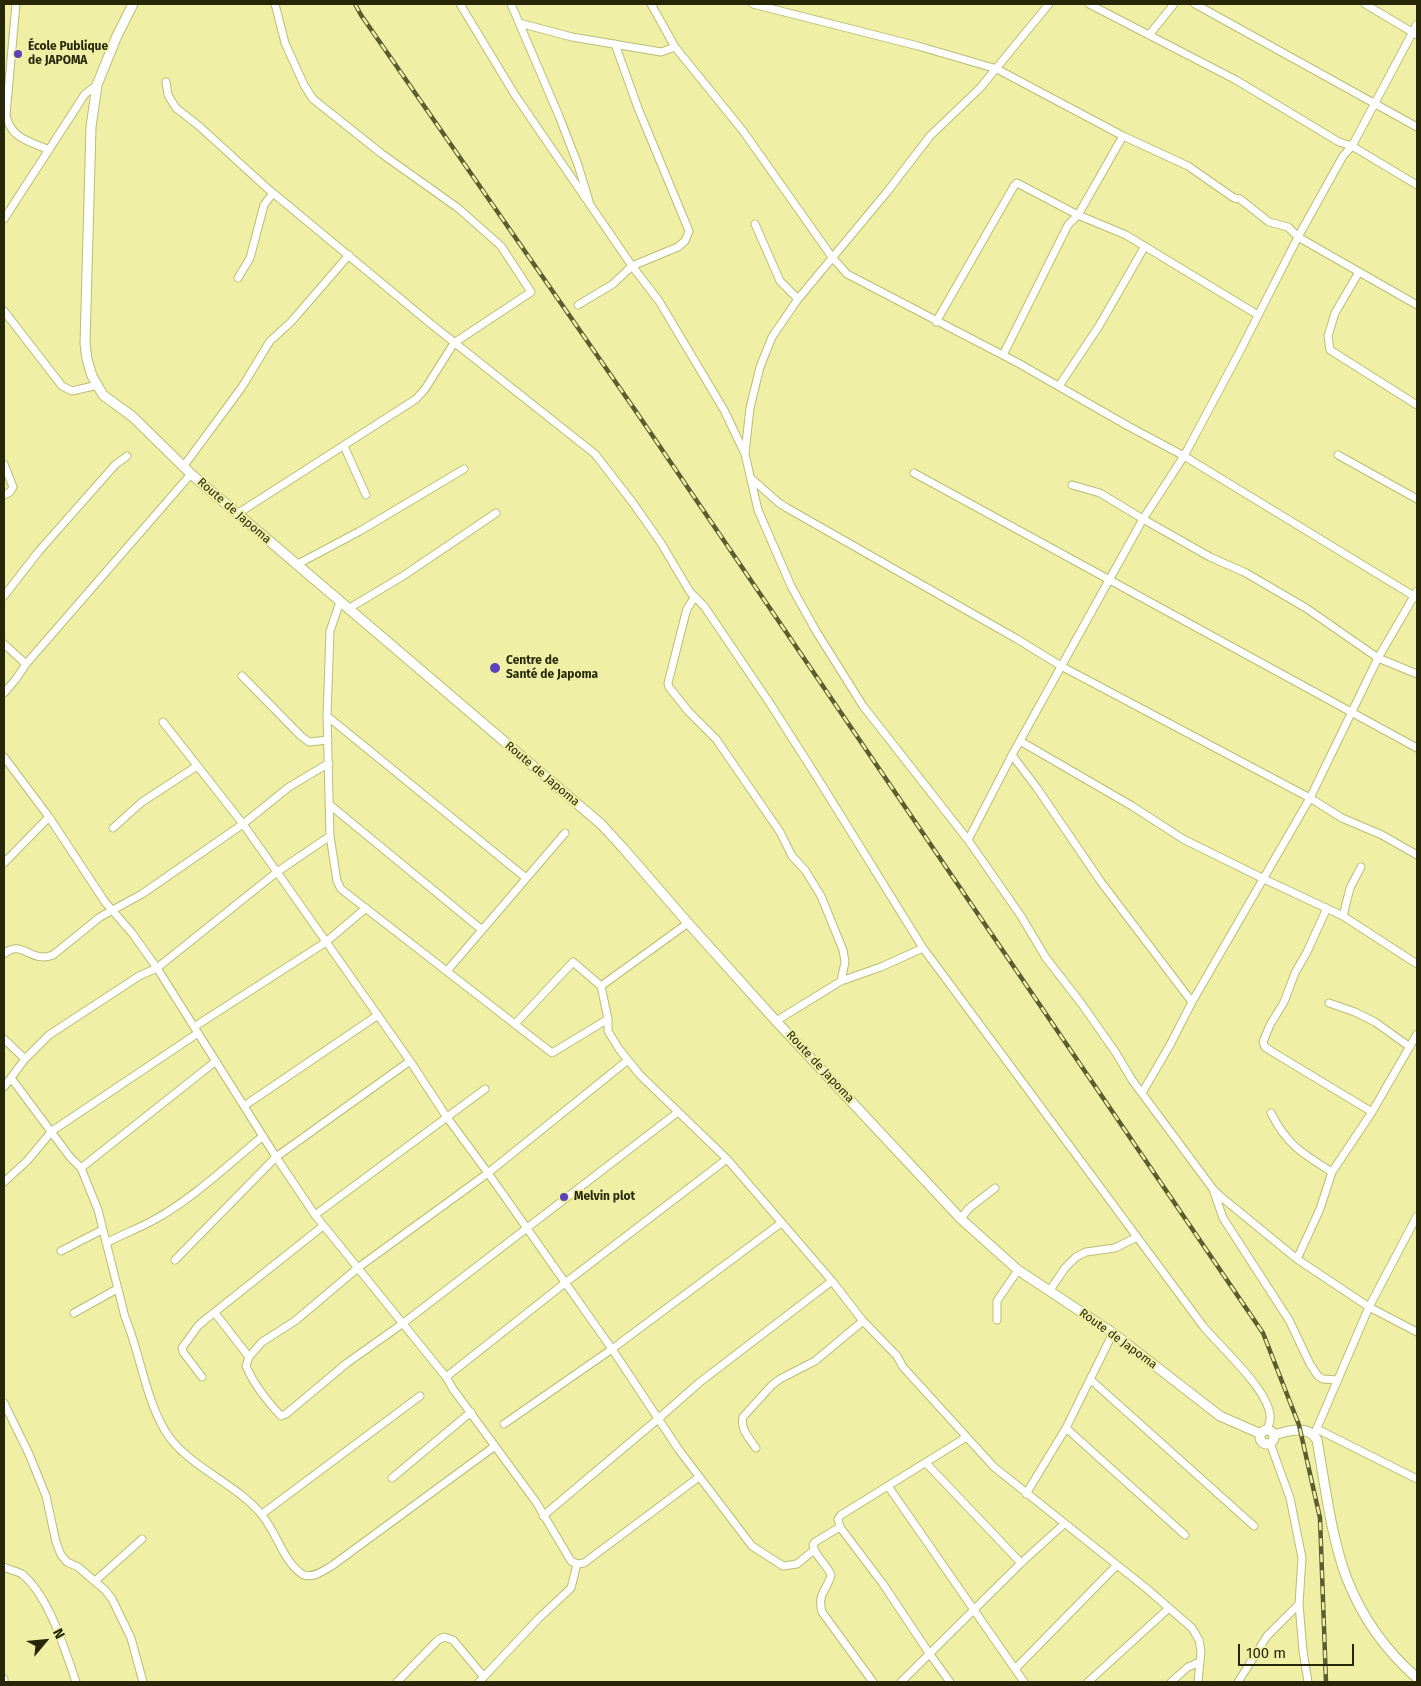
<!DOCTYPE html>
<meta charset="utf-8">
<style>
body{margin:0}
#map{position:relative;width:1421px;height:1686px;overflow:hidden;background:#efefa5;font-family:"Fira Sans",sans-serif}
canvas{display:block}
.frame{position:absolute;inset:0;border:5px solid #272708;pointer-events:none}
.north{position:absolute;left:20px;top:1616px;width:50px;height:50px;-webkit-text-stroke:4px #efefa5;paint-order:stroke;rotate:62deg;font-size:14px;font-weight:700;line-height:20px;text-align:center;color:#272708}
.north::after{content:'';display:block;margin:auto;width:18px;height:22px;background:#272708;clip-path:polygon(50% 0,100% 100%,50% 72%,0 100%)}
.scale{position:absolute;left:1238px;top:1644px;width:116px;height:22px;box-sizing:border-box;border:2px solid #272708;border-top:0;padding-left:6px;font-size:15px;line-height:18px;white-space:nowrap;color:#272708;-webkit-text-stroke:4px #efefa5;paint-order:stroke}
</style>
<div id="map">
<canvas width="1421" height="1686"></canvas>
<div class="frame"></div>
<div class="north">N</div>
<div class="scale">100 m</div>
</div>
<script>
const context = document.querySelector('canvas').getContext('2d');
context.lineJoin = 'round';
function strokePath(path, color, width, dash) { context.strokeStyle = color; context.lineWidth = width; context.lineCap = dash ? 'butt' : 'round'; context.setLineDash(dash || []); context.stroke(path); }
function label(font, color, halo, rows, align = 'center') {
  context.font = font + ' "Fira Sans",sans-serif'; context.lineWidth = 4; context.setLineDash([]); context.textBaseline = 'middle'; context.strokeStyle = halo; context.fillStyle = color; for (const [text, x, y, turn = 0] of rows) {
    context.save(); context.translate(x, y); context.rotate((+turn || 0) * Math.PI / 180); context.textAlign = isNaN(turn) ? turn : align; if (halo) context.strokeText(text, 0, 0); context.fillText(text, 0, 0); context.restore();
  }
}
const minor = new Path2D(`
 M16 4 6 115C11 139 29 141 49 150
 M460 4 515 95 632 266 659 301 724 410 745 454 758 510 791 586 816 631 863 706 968 840 1021 916 1046 958 1081 1003 1116 1053 1132 1080 1213 1189 1220 1196 1297 1259 1369 1307 1417 1332
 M511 4 559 116 578 165 589 201
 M651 4 675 47 743 131 832 257 847 274 1018 363 1128 426 1184 456 1417 598
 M753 4 918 46 997 69 1123 136 1188 166 1234 198 1240 199 1269 222 1288 227 1298 237 1417 305
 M1089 4 1236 80 1339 142 1352 146 1417 185
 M1195 4 1417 127
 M1365 4 1417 35
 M519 23 572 37 661 52 675 47
 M1149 35 1174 4
 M166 82 168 95 176 108 199 126 267 188 431 324 595 454 633 503 661 543 690 592 704 606 769 702 815 774 923 948 1203 1326C1221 1348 1267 1388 1270 1415 1271 1420 1269 1425 1267 1430
 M4 219 85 94 97 85
 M755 224 780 281 798 299
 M1359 272 1335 313 1328 336 1330 350 1417 405
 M238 278 250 258 264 205 273 193
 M578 305 613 284 632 266 678 247 685 241 689 231 638 108 615 44
 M4 311 62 386 72 391 98 385
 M936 322 1014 186 1017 183 1078 215 1126 235 1258 315
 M1003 355 1068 225 1078 215 1123 136
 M1059 386 1099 326 1145 246
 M344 446 366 495
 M745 453 750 408 760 367 772 337 798 299 887 192 930 136 980 88 1049 4
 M1338 455 1417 499
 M4 464 13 487 10 492 4 495
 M183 467 242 387 270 341 291 322 349 255
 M914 473 1417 748
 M752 479 779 503 787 508 1017 639 1061 666 1310 798 1342 818 1382 835 1417 855
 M1072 485 1100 493 1143 519 1210 557 1246 573 1306 608 1378 658 1417 674
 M237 514 416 399 425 389 454 343 531 292 501 246 458 208 382 154 313 99 304 85 285 43 275 4
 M296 565 360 531 464 469
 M4 596 39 551 115 465 127 456
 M694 598 687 609 685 616 668 683 669 687 688 711 716 739 780 832 792 856 805 870 821 896 843 950 845 962 841 981
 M340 602 330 631 327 716 330 836 337 881 341 889 552 1053 608 1019
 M348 609 403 576 496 513
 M4 644 26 664
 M242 676 301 736 309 742 328 740
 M4 693 16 679 26 664 191 474
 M327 716 526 878
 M163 722 243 824 277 872 410 1061 446 1116 488 1173 612 1349 679 1450 752 1546 783 1566 797 1564 814 1550
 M1020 741 1132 806 1183 839 1264 879 1343 916 1417 964
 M1012 755 1037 788 1101 882 1192 1002
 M4 757 49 817 105 902 132 933 157 968 276 1157 315 1215 446 1377 453 1389 536 1502 571 1561 577 1564 584 1563 699 1477
 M330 805 482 930
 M113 828 142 802 197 766
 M968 840 1012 755 1143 519 1184 456 1239 353 1298 237 1343 156 1352 146 1417 24
 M4 863 49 817
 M1327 908 1307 952 1295 973 1284 1002 1270 1025 1263 1042 1265 1047 1271 1051 1372 1112
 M1343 916 1350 888 1361 867
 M4 954C22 938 30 964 53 955L100 917 142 894 243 824 289 787 329 763
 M447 971 565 833
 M601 986 688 923
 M1329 1003 1355 1012 1375 1022 1410 1047
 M776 1021 841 981 881 967 923 948
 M515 1024 573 962 601 986 608 1019V1031L619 1049 640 1075 727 1159 832 1281 863 1321 897 1356 903 1367 994 1467 1146 1588 1192 1628 1199 1640 1201 1651 1198 1682
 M194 1027 326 942 366 908
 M4 1039 25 1059
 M628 1060 488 1173 359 1267 295 1321 262 1342 249 1357 246 1366C254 1385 267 1401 281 1416L286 1414 347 1363 402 1324 678 1112
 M11 1078 70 1157 81 1168 98 1210 125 1317C140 1353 145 1396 164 1429 184 1465 235 1482 261 1514 277 1532 282 1560 302 1574 311 1580 325 1570 333 1565L495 1446
 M4 1087 25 1059 49 1035 139 976 157 968 277 872 330 836
 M1142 1093 1170 1045 1192 1002 1310 798 1378 658 1417 591
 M244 1106 378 1015
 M1271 1113C1287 1145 1303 1154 1332 1172
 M81 1168 216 1061
 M4 1182 27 1161 52 1131 198 1033
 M1214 1192 1223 1218 1289 1320 1310 1364 1318 1376 1323 1379 1338 1380
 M315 1215 485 1089
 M961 1219 968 1209 995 1188
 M106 1243C121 1235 137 1229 152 1221 190 1201 229 1164 263 1136
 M61 1251 102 1230
 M1297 1259 1320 1209 1332 1172 1372 1112 1417 1034
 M175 1260 276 1157 410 1061
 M1050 1290 1065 1268 1076 1257 1086 1252 1115 1248 1137 1237
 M74 1313 117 1289
 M215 1313 249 1357
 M997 1320V1301L1018 1270
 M202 1377 183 1352 182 1348 198 1326 206 1319 323 1226
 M446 1377 565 1283 727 1159
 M1091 1380 1254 1526
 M4 1403 29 1454 46 1496 56 1542 61 1555 67 1562 78 1567 105 1590 112 1599 131 1638 143 1682
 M504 1424 612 1349 781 1223
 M1066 1428 1185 1535
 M1317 1429 1417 1479
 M1314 1435 1369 1307 1417 1216
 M1270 1443 1290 1498 1302 1558 1299 1604 1303 1651 1308 1682
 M756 1448C749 1438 740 1429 743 1417L772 1385 780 1379 815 1361 863 1321
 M926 1463 1021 1563
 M392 1478 471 1412
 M888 1486 1024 1682
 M1026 1494 1066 1428 1113 1333
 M262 1514 420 1396
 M543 1516 658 1419 700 1382 832 1281
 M840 1527 815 1542 813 1545C815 1557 827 1564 831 1575 827 1591 817 1593 822 1612L873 1682
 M4 1567C9 1570 17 1571 22 1574 49 1596 65 1650 76 1682
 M95 1581 142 1539
 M1015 1669 1117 1565
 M4 1679V1682
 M397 1682 438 1640 444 1637 453 1640 484 1677
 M479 1682 538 1619 571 1588 577 1564
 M901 1682 1021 1563 1064 1524
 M950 1682 929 1653 883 1584 840 1527 838 1519 841 1515 965 1438
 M1088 1682 1169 1608
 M1171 1682 1188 1667 1200 1662
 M1238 1682 1267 1636 1299 1604`);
const tertiary = new Path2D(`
 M133 4 116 38 97 85 91 127 85 344 87 359 92 376 103 395 133 417 191 474 601 824 623 848 688 923 776 1021 961 1219 1018 1270 1113 1333 1220 1416 1261 1434
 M1260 1437a7 7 0 1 1 14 0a7 7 0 1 1-14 0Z
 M1274 1435C1288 1431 1308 1424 1317 1440 1325 1484 1331 1537 1347 1579 1362 1617 1386 1651 1417 1678`);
strokePath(minor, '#bcbc74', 9);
strokePath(tertiary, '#bcbc74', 11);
strokePath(minor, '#fff', 7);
strokePath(tertiary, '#fff', 9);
const rail = new Path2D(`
 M355 4 361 15 635 410 1263 1333 1299 1425 1320 1518 1326 1682`);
strokePath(rail, '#5c5c31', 4.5);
strokePath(rail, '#efefa5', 2.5, [8]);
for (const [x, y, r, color] of [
 [18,54,5,"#5d41b9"],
 [495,668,6,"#5d41b9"],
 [564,1197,5,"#5d41b9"]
]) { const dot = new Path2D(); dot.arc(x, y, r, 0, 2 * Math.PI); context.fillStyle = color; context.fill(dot); strokePath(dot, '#efefa5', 2); }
label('bold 12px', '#272708', '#efefa5', [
 ["École Publique",28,47],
 ["de JAPOMA",28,61],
 ["Centre de",506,661],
 ["Santé de Japoma",506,675],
 ["Melvin plot",574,1197]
], 'left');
label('12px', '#272708', '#efefa5', [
 ["Route de Japoma",234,511,41],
 ["Route de Japoma",542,774,40],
 ["Route de Japoma",820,1067,47],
 ["Route de Japoma",1118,1339,36]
]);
</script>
